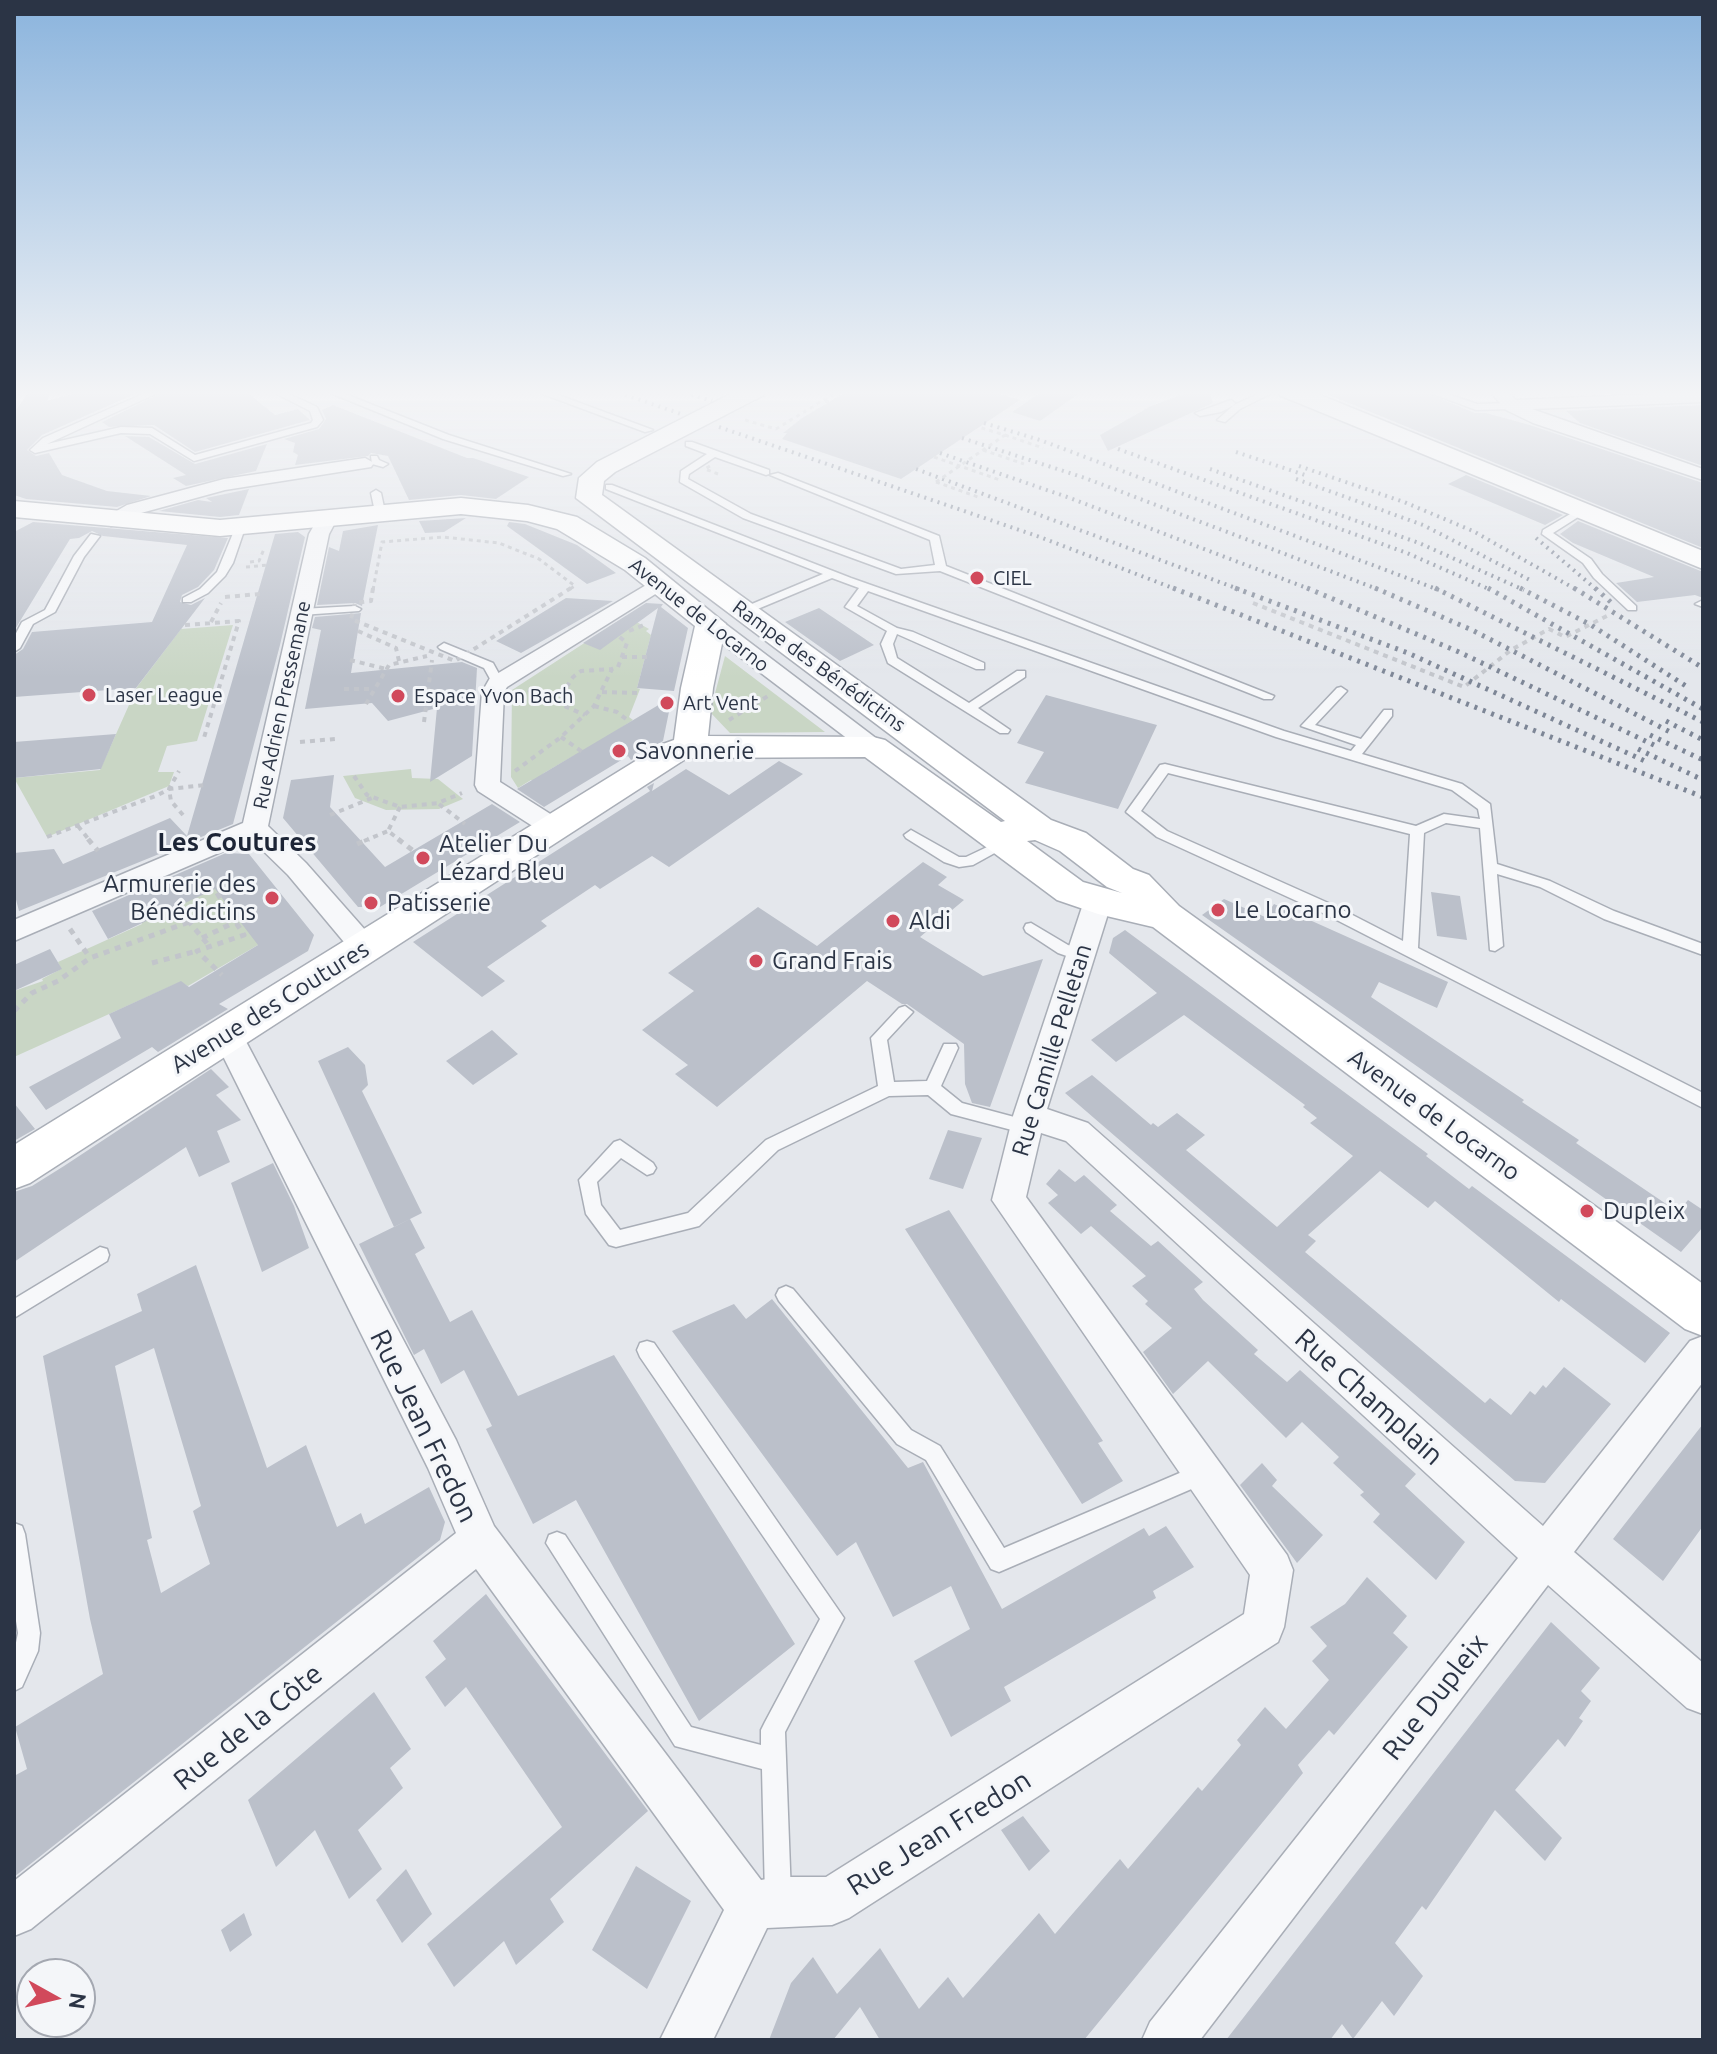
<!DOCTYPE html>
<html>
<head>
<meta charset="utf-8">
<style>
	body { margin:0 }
	#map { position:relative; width:1717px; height:2054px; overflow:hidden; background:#e4e7ec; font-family:Ubuntu,sans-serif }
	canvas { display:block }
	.frame { position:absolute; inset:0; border:16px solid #2b3445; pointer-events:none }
	.north { position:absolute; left:16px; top:1958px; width:80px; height:80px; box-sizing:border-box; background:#f4f6f9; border:2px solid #a4a8b1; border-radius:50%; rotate:98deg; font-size:22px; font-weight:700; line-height:32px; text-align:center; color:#2b3445 }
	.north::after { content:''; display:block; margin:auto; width:28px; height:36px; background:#d1495b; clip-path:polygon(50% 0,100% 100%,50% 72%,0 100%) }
</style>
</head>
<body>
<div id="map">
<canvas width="1717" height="2054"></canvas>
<div class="frame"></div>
<div class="north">N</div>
</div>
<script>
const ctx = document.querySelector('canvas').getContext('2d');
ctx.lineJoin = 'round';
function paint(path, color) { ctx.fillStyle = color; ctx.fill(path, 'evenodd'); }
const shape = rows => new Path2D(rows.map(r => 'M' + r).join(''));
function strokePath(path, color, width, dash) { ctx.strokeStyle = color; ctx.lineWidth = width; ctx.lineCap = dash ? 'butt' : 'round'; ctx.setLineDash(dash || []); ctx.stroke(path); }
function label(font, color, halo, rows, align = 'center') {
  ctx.font = font + ' Ubuntu,sans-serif'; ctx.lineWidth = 6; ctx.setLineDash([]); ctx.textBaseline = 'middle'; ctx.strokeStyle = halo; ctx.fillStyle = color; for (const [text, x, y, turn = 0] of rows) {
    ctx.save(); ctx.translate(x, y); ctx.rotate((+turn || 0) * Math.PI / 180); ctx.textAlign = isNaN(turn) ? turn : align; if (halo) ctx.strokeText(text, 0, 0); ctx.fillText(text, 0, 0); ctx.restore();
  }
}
const green = shape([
	[626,616,649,629,646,631,651,635,637,688,640,689,629,717,633,720,578,756,575,755,544,773,534,782,531,780,518,788,511,777,512,690],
	[233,625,197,741,167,746,158,772,174,772,169,786,47,837,14,778,100,770,137,687,181,629],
	[725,656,825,732,730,733,710,712],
	[411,769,412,778,438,779,463,799,439,809,386,810,355,798,343,776],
	[217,882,263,942,188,986,180,982,14,1057,14,991,43,981,42,979,61,969,58,962,142,924,141,921]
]);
const building = shape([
	[30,390,52,390,47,401,88,390,144,390,42,435,27,450,36,456,49,453,62,475,107,491,151,496,117,507,26,499,14,495,14,413],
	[167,390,244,390,275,415,298,409,310,420,195,452,154,425,109,427,102,422],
	[849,390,986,390,1020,400,901,479,782,439,787,433,783,433,802,418],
	[1044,390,1084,390,1040,421,1012,412],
	[1195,390,1208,390,1213,403,1108,451,1100,435,1151,406],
	[1317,390,1420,390,1475,413,1486,413,1530,425,1703,483,1703,548],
	[333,405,467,458,473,458,529,477,496,499,461,495,409,500,388,456,371,453,368,456,295,465,298,455,293,452,295,443,284,439,319,429,326,419,322,410],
	[1703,405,1703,466,1580,423,1566,411],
	[125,436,149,437,195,464,267,444,256,471,186,486,173,478,186,475],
	[1466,475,1563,515,1545,525,1448,484],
	[249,489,239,515,220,517,159,511,198,500,212,502,206,498],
	[466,518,444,532,425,533,419,521],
	[1578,521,1703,572,1703,598,1695,595,1637,602,1616,583,1654,577,1573,543,1560,534],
	[33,522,228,538,214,570,198,587,182,595,180,602,191,605,205,598,136,688,14,697,14,655,23,649,32,632,152,622,187,545,103,536,92,531,79,538,70,539,14,631,14,532],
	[509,522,525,524,577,545,616,573,587,584,507,526],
	[378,525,362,606,355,603,317,605,329,547,339,551,343,531],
	[298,532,305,537,280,645,233,824,19,911,14,892,14,853,54,849,63,864,170,818,187,836,275,534],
	[566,598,613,601,521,653,496,641],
	[646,603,663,604,661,607,688,628,674,691,637,688,658,608,600,650,583,643],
	[819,608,874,645,840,661,785,622],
	[361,613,351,673,462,662,477,668,472,756,430,782,437,708,388,721,372,703,305,709,321,630,312,628,315,617],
	[1046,695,1157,725,1118,809,1025,783,1044,752,1017,743],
	[672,697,663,741,631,760,628,756,544,807,517,789],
	[116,734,101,769,14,778,14,742],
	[779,761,803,774,669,867,652,856,600,889,595,885,541,921,547,926,487,967,505,981,482,997,413,942,650,791,647,787,654,783,652,791,686,769,729,795],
	[334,775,330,807,385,867,492,804,520,822,380,907,358,907,283,818,291,780],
	[226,853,249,854,314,935,308,951,219,1004,228,1009,158,1052,152,1047,46,1110,29,1087,121,1038,109,1014,181,981,189,987,258,945,215,889,108,939,92,911],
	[923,862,947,877,938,885,964,900,920,937,983,976,1043,959,990,1107,972,1103,965,1084,964,1044,907,1004,902,1004,867,981,717,1107,675,1074,688,1065,642,1030,694,991,668,973,758,907,817,946],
	[1431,892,1460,896,1467,940,1437,936],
	[1224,899,1265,917,1274,904,1448,982,1437,1008,1379,982,1371,997,1524,1100,1522,1102,1579,1140,1576,1143,1678,1212,1688,1200,1703,1210,1703,1227,1681,1252,1202,915],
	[1125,930,1428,1154,1426,1156,1469,1189,1472,1186,1670,1333,1645,1363,1561,1299,1559,1302,1435,1201,1428,1208,1380,1171,1308,1235,1316,1241,1305,1252,1485,1403,1490,1398,1511,1415,1530,1391,1535,1395,1543,1385,1546,1388,1564,1367,1611,1404,1545,1483,1515,1481,1065,1093,1092,1075,1151,1125,1153,1123,1158,1127,1177,1113,1205,1135,1186,1150,1277,1227,1353,1156,1310,1123,1317,1118,1303,1107,1305,1105,1184,1015,1116,1062,1091,1040,1157,993,1109,953,1113,938],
	[50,949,62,969,14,991,14,965],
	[492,1030,518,1054,473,1085,446,1061],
	[348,1047,365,1065,368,1085,362,1091,422,1213,394,1227,318,1061],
	[211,1069,229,1087,216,1095,241,1120,217,1131,230,1162,199,1177,186,1147,14,1262,14,1192,32,1186,64,1166],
	[14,1103,35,1129,14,1141],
	[948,1130,982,1138,963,1189,929,1179],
	[273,1163,294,1206,309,1248,262,1272,231,1183],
	[1059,1169,1075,1182,1084,1175,1117,1205,1110,1211,1151,1246,1158,1241,1203,1282,1194,1289,1203,1300,1258,1350,1254,1354,1287,1382,1300,1370,1416,1474,1405,1486,1465,1542,1436,1580,1373,1522,1380,1514,1360,1495,1364,1492,1333,1463,1339,1457,1302,1422,1286,1438,1208,1361,1173,1394,1143,1352,1172,1328,1145,1304,1148,1301,1132,1286,1146,1276,1091,1226,1081,1234,1048,1203,1058,1195,1046,1184],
	[949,1210,1103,1441,1098,1443,1123,1481,1082,1504,905,1229],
	[410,1219,425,1248,415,1254,450,1322,472,1310,518,1396,614,1355,795,1644,699,1721,576,1500,533,1524,486,1429,492,1426,464,1370,441,1384,424,1349,414,1355,359,1244],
	[196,1265,267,1468,306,1445,337,1527,361,1513,365,1524,429,1487,445,1522,440,1540,14,1877,14,1776,27,1769,15,1727,103,1674,90,1619,43,1356,142,1311,137,1294],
	[154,1348,201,1506,193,1511,210,1564,161,1593,147,1540,152,1538,115,1366],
	[772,1299,908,1468,923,1462,1002,1609,1144,1528,1149,1536,1166,1526,1194,1567,1153,1591,1156,1598,1004,1687,1011,1701,951,1737,914,1661,970,1629,951,1586,893,1617,856,1542,837,1556,672,1331,734,1304,746,1319],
	[1703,1424,1703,1526,1663,1581,1613,1539],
	[1262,1463,1277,1480,1272,1486,1323,1535,1297,1563,1240,1485],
	[1367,1577,1407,1616,1393,1633,1408,1647,1334,1735,1329,1730,1298,1765,1303,1773,1084,2040,880,2040,860,2007,833,2040,769,2040,791,1983,813,1957,837,1994,880,1948,919,2009,948,1977,963,1998,1039,1913,1055,1934,1120,1859,1128,1869,1198,1787,1202,1791,1241,1745,1237,1740,1265,1707,1286,1729,1329,1680,1312,1661,1327,1646,1310,1627,1345,1604],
	[486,1594,648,1811,550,1899,564,1922,516,1965,504,1941,454,1987,427,1944,562,1827,466,1687,445,1707,425,1677,446,1659,433,1641],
	[1551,1622,1600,1668,1581,1691,1591,1701,1579,1718,1583,1721,1565,1747,1558,1739,1515,1790,1562,1838,1545,1861,1495,1810,1426,1910,1422,1906,1395,1943,1423,1976,1394,2016,1382,2001,1353,2039,1342,2024,1330,2040,1226,2040],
	[374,1692,411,1749,390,1768,403,1788,358,1830,382,1869,349,1899,315,1830,276,1867,248,1800],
	[1023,1816,1050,1851,1029,1871,1001,1830],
	[636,1866,691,1901,647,1989,592,1950],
	[406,1869,432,1914,402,1943,376,1900],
	[244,1913,252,1935,230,1952,221,1930]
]);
const pathFar2 = shape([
	[825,401,836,404],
	[745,420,776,429,840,390],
	[1005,435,1043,448],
	[983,450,1024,464],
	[934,457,1000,480],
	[936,482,978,497],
	[250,562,259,561,264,549],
	[246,567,269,565],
	[373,590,382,542,443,537,499,543,539,559,575,586,568,590]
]);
const pathFar1 = shape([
	[373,588,371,601,355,603,351,619,455,661,571,588],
	[225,597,260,594],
	[1253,603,1464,687,1511,650,1549,629,1565,637,1611,614],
	[211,622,221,603],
	[185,625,239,621,203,741],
	[358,631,396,648,399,661],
	[629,631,644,625],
	[622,657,648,657],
	[350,660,386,669],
	[344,689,374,689],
	[528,690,585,715],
	[602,692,639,693],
	[366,704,389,665,427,656],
	[556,704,573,677,581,671,612,669],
	[594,706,617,712,630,722],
	[729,720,768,696],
	[424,722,432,660],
	[561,737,584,753],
	[300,742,335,739],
	[515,771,561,737,594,706,612,669,618,667,627,643,616,634],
	[354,776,367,795,400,807,438,803,462,793],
	[439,804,465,824],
	[400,807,388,831,401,841],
	[183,815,171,801,169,789,205,785],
	[330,815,372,798],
	[78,826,90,841],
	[47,837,158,795,169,789,179,771],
	[364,841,388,831]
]);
const path = shape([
	[88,839,98,851],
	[398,839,416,853],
	[357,844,369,839],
	[217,893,244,935,197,951,222,975],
	[180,911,210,947],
	[70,929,90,958],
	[202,938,235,922],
	[152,963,197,951],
	[14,1011,32,993,58,981,90,958,189,922]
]);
const lane = shape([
	[152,390,164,390,47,444,121,427,152,428,195,455,311,423,313,420,310,411,269,390,281,390,317,407,323,420,317,427,194,461,150,434,121,433,35,453,30,450,43,438,152,390],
	[323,390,335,390,449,435,571,474,563,476,443,439,323,390],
	[532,390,545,390,653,430,645,432,532,390],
	[1266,390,1278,390,1240,409,1225,422,1217,420,1234,405,1266,390],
	[1423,390,1436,390,1477,404,1512,403,1516,406,1512,409,1476,410,1423,390],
	[1231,400,1235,403,1234,405,1221,412,1200,416,1195,413,1231,400],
	[686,442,692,442,769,470,769,474,766,475,715,457,689,474,688,479,751,514,901,569,935,565,930,540,770,475,778,473,939,536,946,566,1274,696,1272,699,1264,699,940,571,896,574,743,518,680,482,681,471,707,454,686,446,686,442],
	[371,456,377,456,379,460,388,464,383,467,372,464,371,456],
	[606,485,612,485,851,578,1284,731,1351,751,1356,745,1301,726,1337,688,1341,687,1347,691,1315,725,1361,739,1384,710,1392,710,1392,716,1362,754,1462,784,1490,804,1497,864,1550,881,1614,911,1703,944,1703,955,1604,919,1540,887,1497,874,1503,946,1495,951,1490,950,1480,828,1446,823,1424,833,1418,948,1703,1093,1703,1108,1325,914,1157,837,1126,812,1160,765,1165,764,1416,826,1444,814,1480,819,1478,809,1452,790,1276,737,868,591,857,606,897,628,913,632,984,663,984,669,976,669,897,634,893,644,897,658,969,703,1017,671,1025,671,1025,677,978,708,1010,730,1008,733,1000,733,888,663,881,644,887,631,845,607,859,588,832,578,748,613,740,613,740,609,823,574,606,489,606,485],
	[1168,773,1410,834,1403,941,1335,906,1167,831,1141,811,1168,773],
	[376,490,381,493,385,512,380,515,375,512,371,493,376,490],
	[1577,510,1586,512,1553,533,1591,559,1602,574,1636,606,1636,610,1628,610,1594,578,1583,563,1542,534,1543,530,1577,510],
	[236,526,245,528,233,563,225,576,208,593,191,602,183,602,183,598,200,589,217,572,236,526],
	[91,534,100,536,84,557,55,612,33,624,20,648,14,652,14,637,22,622,45,610,74,556,91,534],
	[1701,601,1703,601,1703,607,1695,604,1701,601],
	[355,606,361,609,359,611,301,615,295,612,301,609,355,606],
	[444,643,493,663,504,683,498,687,494,686,484,668,440,649,438,647,444,643],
	[911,830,959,857,966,857,1004,839,1011,844,973,865,959,867,944,862,906,838,904,835,911,830],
	[1031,923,1068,945,1086,951,1089,955,1086,959,1081,961,1058,953,1026,932,1024,928,1026,924,1031,923],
	[905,1006,913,1012,887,1040,894,1082,927,1081,944,1044,956,1044,958,1048,941,1086,962,1103,1033,1122,1036,1127,1033,1132,1027,1134,951,1114,928,1095,889,1096,778,1150,699,1226,616,1247,609,1245,586,1214,579,1180,614,1142,620,1140,653,1163,656,1168,653,1173,647,1175,621,1158,597,1182,601,1205,620,1230,688,1213,766,1140,878,1086,871,1038,899,1008,905,1006],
	[100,1247,107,1249,109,1255,107,1261,14,1318,14,1299,100,1247],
	[786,1286,793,1289,911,1430,940,1446,1004,1548,1203,1463,1210,1467,1214,1474,1210,1481,999,1572,991,1569,926,1460,897,1444,779,1301,776,1295,779,1289,786,1286],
	[647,1341,654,1343,844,1618,785,1732,791,1896,787,1905,778,1909,769,1905,765,1896,762,1769,675,1746,546,1543,549,1535,557,1532,565,1535,691,1727,761,1745,761,1730,765,1722,820,1619,640,1357,637,1350,640,1343,647,1341],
	[14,1523,22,1526,25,1534,40,1633,38,1651,22,1687,14,1691,14,1652,18,1633,14,1609,14,1523]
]);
const street = shape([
	[1489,390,1506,390,1516,400,1703,392,1703,402,1532,409,1703,469,1703,480,1533,423,1506,410,1489,390],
	[365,458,374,463,371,467,225,490,141,513,111,526,101,520,127,505,224,479,365,458],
	[327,513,337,519,329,534,268,826,306,863,374,940,378,947,374,954,364,957,354,954,288,875,251,839,14,941,14,920,243,823,309,534,320,515,327,513],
	[658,578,668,584,665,588,507,687,504,692,500,782,563,822,567,828,563,834,554,836,545,834,478,791,475,785,482,692,490,678,658,578],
	[711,618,719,619,881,742,885,747,881,752,865,752,703,629,700,624,711,618],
	[1098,891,1108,894,1112,901,1047,1109,1088,1123,1543,1526,1690,1341,1703,1336,1703,1382,1574,1552,1703,1663,1703,1714,1687,1708,1548,1585,1200,2040,1142,2040,1150,2022,1518,1558,1066,1141,1041,1133,1026,1197,1287,1555,1293,1570,1284,1627,1278,1642,849,1918,832,1925,767,1928,713,2040,660,2040,724,1910,476,1569,31,1929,14,1936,14,1881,456,1533,428,1468,212,1034,216,1026,227,1022,238,1026,242,1034,456,1440,494,1526,761,1880,778,1877,826,1877,1244,1614,1250,1575,992,1200,1013,1116,1084,901,1088,894,1098,891]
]);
const secondary = shape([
	[738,390,767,390,764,395,615,472,604,481,602,495,1051,820,1086,833,1133,869,1149,875,1179,906,1703,1284,1703,1336,1685,1329,1153,927,1098,914,1057,900,865,757,687,758,30,1183,14,1189,14,1145,663,744,674,740,681,688,695,626,625,570,557,529,527,521,461,514,220,536,14,517,14,501,220,520,461,498,528,505,577,517,645,558,726,624,713,688,708,736,873,737,885,740,1001,822,1005,821,576,498,579,478,597,462,738,390],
	[1035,840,1060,851,1107,887,1122,893,1083,882,1027,841,1035,840],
	[1276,390,1308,390,1703,551,1703,569,1279,395,1276,390]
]);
const railFar1 = shape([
	[612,390,681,414],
	[678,390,712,401],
	[984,423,1040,440,1439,590],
	[719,427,1037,536,1178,590],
	[962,438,1085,478,1380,590],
	[1118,449,1407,553,1491,590],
	[1236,452,1308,476],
	[940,453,1070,498,1312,590],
	[1299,466,1404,502,1473,531,1577,590],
	[916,469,1241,590],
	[1210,469,1419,543,1524,590],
	[1296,479,1423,525,1530,580],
	[1536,538,1597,590]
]);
const rail = shape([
	[1173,588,1703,797],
	[1235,588,1408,653,1647,762],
	[1307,588,1459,652,1658,747],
	[1375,588,1472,630,1674,734],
	[1435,588,1703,722],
	[1488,588,1703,709],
	[1520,588,1591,625,1686,686],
	[1574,588,1703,668],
	[1595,588,1614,605],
	[1666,721,1703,740],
	[1650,735,1703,760],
	[1638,749,1703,780]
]);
const pathBridge = shape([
	[710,466,705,469,718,474],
	[936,482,1005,435,978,427]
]);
const markers = [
	[977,578,8,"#d1495b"],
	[89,695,8,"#d1495b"],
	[398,696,8,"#d1495b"],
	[667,703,8,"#d1495b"],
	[619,751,8,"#d1495b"],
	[423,858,8,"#d1495b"],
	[272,898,8,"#d1495b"],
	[371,903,8,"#d1495b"],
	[1218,910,8,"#d1495b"],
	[893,921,8,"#d1495b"],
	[756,961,8,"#d1495b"],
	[1587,1211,8,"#d1495b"]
];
const farPoinames = [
	["CIEL",993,578],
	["Laser League",105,695],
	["Espace Yvon Bach",414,696],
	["Art Vent",683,703]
];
const farStreetnames = [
	["Avenue de Locarno",699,615,38],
	["Rampe des Bénédictins",819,666,36],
	["Rue Adrien Pressemane",282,705,-78]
];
const poiNames = [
	["Savonnerie",635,751],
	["Atelier Du",439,844],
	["Lézard Bleu",439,872],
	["Armurerie des",256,884,"right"],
	["Bénédictins",256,912,"right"],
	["Patisserie",387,903],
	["Le Locarno",1234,910],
	["Aldi",909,921],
	["Grand Frais",772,961],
	["Dupleix",1603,1211]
];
const streetNames = [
	["Avenue des Coutures",270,1007,-32],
	["Rue Camille Pelletan",1052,1050,-73],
	["Avenue de Locarno",1434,1115,36]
];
const neighbourhoodNames = [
	["Les Coutures",237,842]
];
const nearStreetnames = [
	["Rue Champlain",1369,1397,42],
	["Rue Jean Fredon",424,1426,64],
	["Rue Dupleix",1435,1697,-52],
	["Rue de la Côte",248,1727,-39],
	["Rue Jean Fredon",939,1833,-32]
];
paint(green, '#c9d6c5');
paint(building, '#bbc0ca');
strokePath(lane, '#a9aeb7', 3);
strokePath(street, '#a9aeb7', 3);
strokePath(secondary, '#a9aeb7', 3);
strokePath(pathFar2, '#c2c5cb', 3, [4, 4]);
strokePath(pathFar1, '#c2c5cb', 4, [5, 5]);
strokePath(path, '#c2c5cb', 5, [6, 6]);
paint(lane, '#f7f8fa');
paint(street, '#f7f8fa');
paint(secondary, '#fff');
strokePath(railFar1, '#7d8696', 4, [2, 5]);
strokePath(rail, '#7d8696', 5, [3, 6]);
strokePath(pathBridge, '#c2c5cb', 3, [4, 4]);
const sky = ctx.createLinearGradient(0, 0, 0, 678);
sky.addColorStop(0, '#8bb4dd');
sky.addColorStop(0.58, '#f3f4f6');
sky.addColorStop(1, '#f3f4f600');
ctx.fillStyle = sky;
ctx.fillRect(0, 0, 1717, 678);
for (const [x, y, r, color] of markers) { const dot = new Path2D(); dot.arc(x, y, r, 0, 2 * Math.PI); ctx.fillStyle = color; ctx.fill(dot); strokePath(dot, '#f4f6f9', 3); }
label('20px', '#2b3445', '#f4f6f9', farPoinames, 'left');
label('20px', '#2b3445', '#f4f6f9', farStreetnames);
label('24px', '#2b3445', '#f4f6f9', poiNames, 'left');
label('24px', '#2b3445', '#f4f6f9', streetNames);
label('bold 26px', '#1d2536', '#f4f6f9', neighbourhoodNames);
label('28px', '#2b3445', '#f4f6f9', nearStreetnames);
</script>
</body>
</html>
